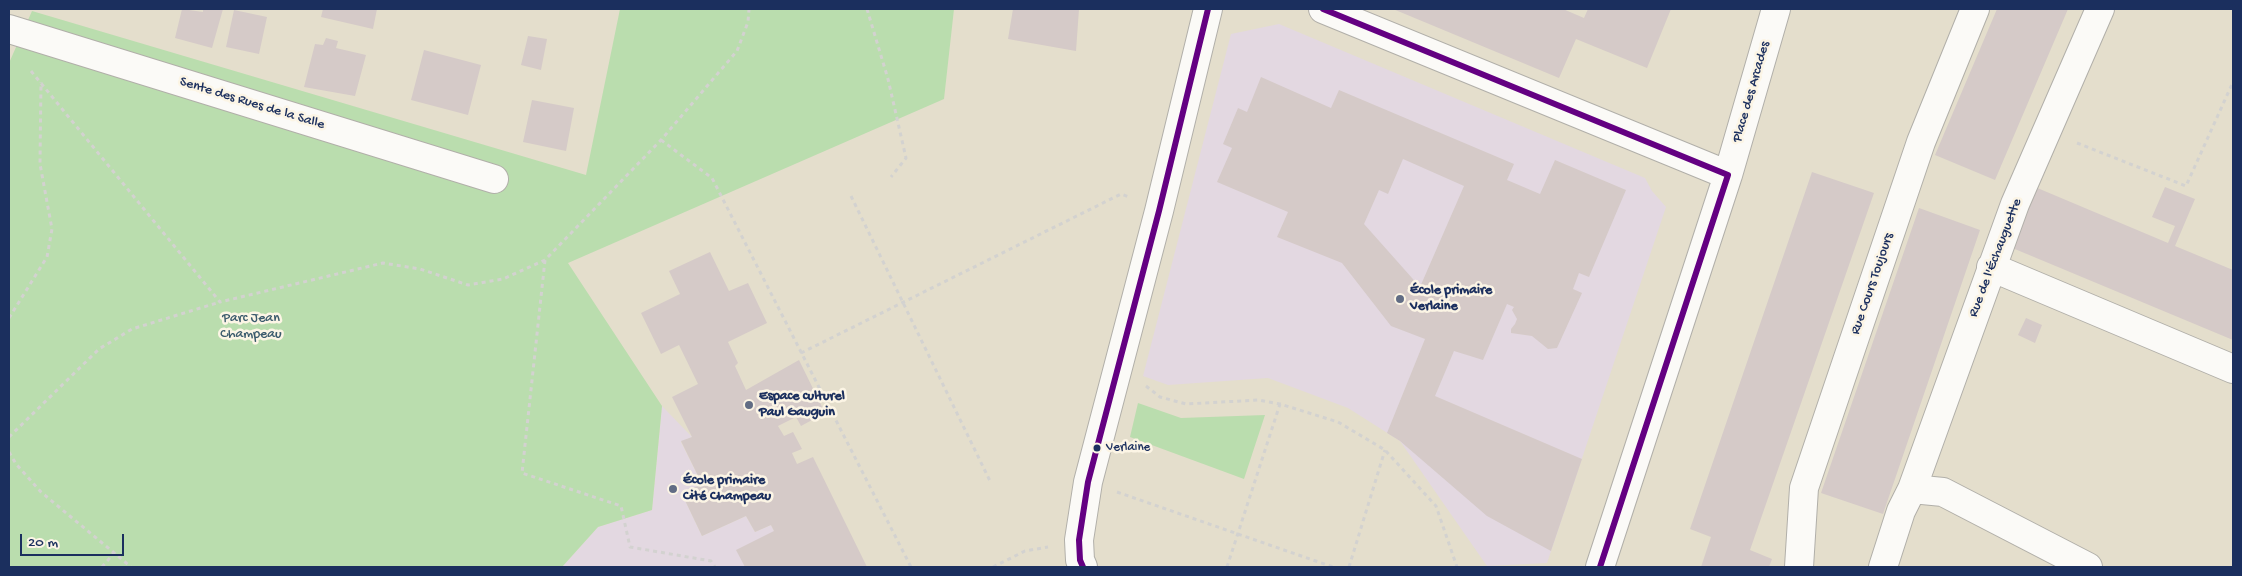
<!DOCTYPE html>
<html>
<head>
<meta charset="utf-8">
<style>
	body { margin:0 }
	#map { position:relative; width:2242px; height:576px; overflow:hidden; background:#e4decc; font-family:"Gochi Hand",sans-serif }
	canvas { display:block }
	.frame { position:absolute; inset:0; border:10px solid #1b2f5e; pointer-events:none }
	.scale { position:absolute; left:20px; top:534px; width:104px; height:22px; box-sizing:border-box; border:2px solid #1b2f5e; border-top:0; padding-left:6px; font-size:15px; line-height:18px; white-space:nowrap; color:#1b2f5e; -webkit-text-stroke:4px #fcf5e5; paint-order:stroke }
</style>
</head>
<body>
<div id="map">
<canvas width="2242" height="576"></canvas>
<div class="frame"></div>
<div class="scale">20 m</div>
</div>
<script>
const ctx = document.querySelector('canvas').getContext('2d');
ctx.lineJoin = 'round';
function paint(path, color) { ctx.fillStyle = color; ctx.fill(path, 'evenodd'); }
const shape = rows => new Path2D(rows.map(r => 'M' + r).join(''));
function strokePath(path, color, width, dash) { ctx.strokeStyle = color; ctx.lineWidth = width; ctx.lineCap = dash ? 'butt' : 'round'; ctx.setLineDash(dash || []); ctx.stroke(path); }
function label(font, color, halo, rows, align = 'center') {
  ctx.font = font + ' "Gochi Hand",sans-serif'; ctx.lineWidth = 5; ctx.setLineDash([]); ctx.textBaseline = 'middle'; ctx.strokeStyle = halo; ctx.fillStyle = color; for (const [text, x, y, turn = 0] of rows) {
    ctx.save(); ctx.translate(x, y); ctx.rotate((+turn || 0) * Math.PI / 180); ctx.textAlign = isNaN(turn) ? turn : align; if (halo) ctx.strokeText(text, 0, 0); ctx.fillText(text, 0, 0); ctx.restore();
  }
}
const built = shape([
	[1279,24,1645,178,1652,191,1666,207,1547,563,1487,566,1400,441,1348,408,1268,378,1168,385,1143,376,1231,34],
	[662,406,692,437,681,442,702,484,682,494,702,536,746,516,755,532,771,525,792,567,562,567,598,527,652,510]
]);
const green = shape([
	[620,9,954,9,944,99,568,263,662,406,652,510,598,527,562,567,9,567,9,63,32,11,586,175],
	[1138,403,1181,418,1265,415,1244,479,1130,437]
]);
const building = shape([
	[182,9,203,12,203,9,223,9,212,48,175,38],
	[323,9,377,9,373,29,321,17],
	[1013,9,1079,9,1076,51,1008,39],
	[1393,9,1563,9,1584,18,1588,9,1671,9,1647,68,1576,39,1559,78],
	[1997,9,2068,9,1995,180,1935,155],
	[234,10,267,17,259,54,226,47],
	[528,36,547,39,541,70,521,65],
	[326,38,338,41,336,48,366,55,355,96,304,87,315,44,323,45],
	[424,50,481,65,468,115,411,100],
	[1261,77,1331,108,1339,90,1514,164,1507,180,1540,194,1555,160,1626,190,1589,277,1579,273,1573,289,1582,293,1557,348,1548,349,1532,336,1511,333,1511,329,1515,324,1517,319,1512,310,1514,307,1507,304,1483,360,1454,351,1435,396,1582,459,1551,551,1487,516,1400,441,1387,433,1425,339,1391,326,1342,263,1277,237,1288,212,1217,182,1232,148,1223,144,1238,108,1247,112],
	[1403,159,1464,186,1420,287,1364,224,1379,190,1388,194],
	[532,100,574,108,566,151,523,142],
	[1812,172,1874,193,1750,550,1772,559,1769,567,1701,567,1711,537,1690,529],
	[2035,187,2168,243,2175,226,2152,217,2165,187,2195,199,2175,246,2233,270,2233,340,2010,247],
	[1919,208,1980,230,1883,514,1821,493],
	[710,252,729,291,748,283,767,323,728,342,738,363,735,366,746,390,799,360,825,413,801,426,796,417,778,426,784,436,793,432,802,449,792,453,797,464,813,457,867,567,745,567,736,550,774,531,771,525,755,532,746,516,702,536,682,494,702,484,681,441,692,437,672,397,698,384,679,345,661,354,641,313,680,294,669,271],
	[2026,318,2042,325,2035,343,2018,335]
]);
const path = shape([
	[867,9,888,79,906,158,891,177],
	[31,71,220,302,383,263,420,269,468,285,503,279,545,260,661,140,737,51,748,22,749,9],
	[661,140,712,178,911,567],
	[2077,143,2186,186,2233,82],
	[851,196,991,483],
	[545,260,522,473,621,506,630,547,711,561,715,567],
	[9,318,47,257,52,229,40,164,41,82],
	[801,353,1121,194,1129,197],
	[1146,386,1160,397,1186,404,1258,400,1280,404,1338,422,1385,450,1436,506,1457,567],
	[9,437,99,349,132,329,220,302],
	[9,452,16,464,41,492,131,567],
	[1117,492,1333,567],
	[102,567,114,553],
	[993,567,1025,551,1048,547],
	[1227,567,1280,404],
	[1349,567,1385,450]
]);
const minor = shape([
	[1323,9,1728,175],
	[9,29,494,179],
	[1991,267,2233,369],
	[1912,489,1943,492,2088,567],
	[1083,567,1080,560,1079,540,1088,482,1159,211,1208,9],
	[1600,567,1728,175,1776,9],
	[1799,567,1804,488,1921,142,1975,9],
	[1883,567,1901,511,1912,489,2015,204,2100,9]
]);
const bus1 = shape([
	[1323,9,1728,175],
	[1083,567,1080,560,1079,540,1088,482,1159,211,1208,9],
	[1600,567,1728,175]
]);
const markers = [
	[1400,299,5,"#616c84"],
	[749,405,5,"#616c84"],
	[1097,448,4.5,"#1b2f5e"],
	[673,489,5,"#616c84"]
];
const busNames = [
	["Verlaine",1106,448]
];
const streetNames = [
	["Place des Arcades",1752,92,-74],
	["Sente des Rues de la Salle",252,104,17],
	["Rue de l'Échauguette",1996,258,-69],
	["Rue Cours Toujours",1873,284,-71]
];
const poiNames = [
	["École primaire",1410,291],
	["Verlaine",1410,307],
	["Espace culturel",759,397],
	["Paul Gauguin",759,413],
	["École primaire",683,481],
	["Cité Champeau",683,497]
];
const parkNames = [
	["Parc Jean",251,319],
	["Champeau",251,335]
];
paint(built, '#e3d8e1');
paint(green, '#baddae');
paint(building, '#d5cac8');
strokePath(minor, '#b1afa9', 30);
strokePath(path, '#d3d2d0', 3, [4, 4]);
strokePath(minor, '#fbfaf7', 28);
strokePath(bus1, '#640082', 6);
for (const [x, y, r, color] of markers) { const dot = new Path2D(); dot.arc(x, y, r, 0, 2 * Math.PI); ctx.fillStyle = color; ctx.fill(dot); strokePath(dot, '#fcf5e5', 2); }
label('13px', '#1b2f5e', '#fcf5e5', busNames, 'left');
label('14px', '#1b2f5e', '#fcf5e5', streetNames);
label('bold 14px', '#1b2f5e', '#fcf5e5', poiNames, 'left');
label('14px', '#3a5a6c', '#fcf5e5', parkNames);
</script>
</body>
</html>
